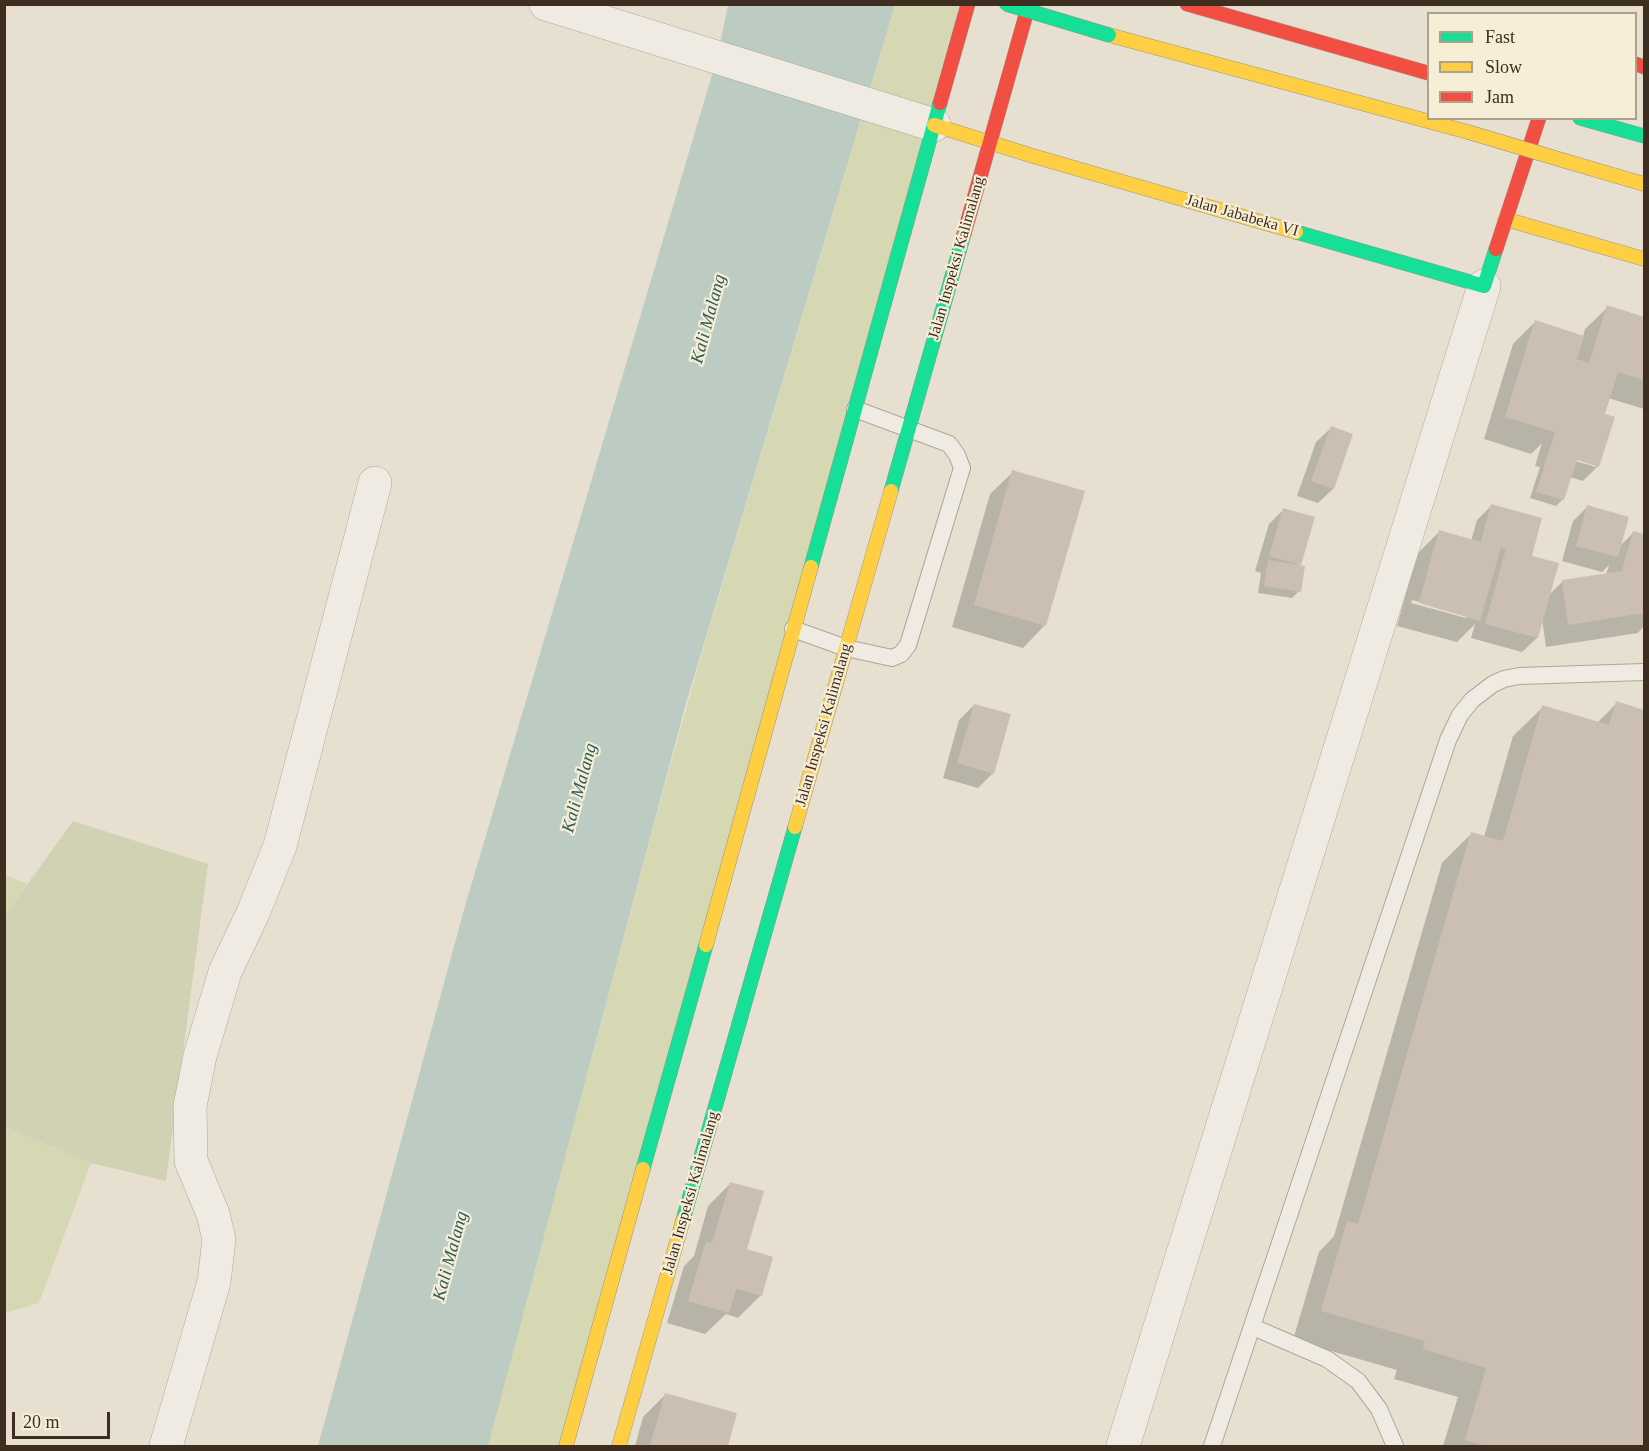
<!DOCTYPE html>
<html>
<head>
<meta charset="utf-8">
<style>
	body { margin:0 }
	#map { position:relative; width:1649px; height:1451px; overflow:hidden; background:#e7e0d1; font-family:Georgia,serif }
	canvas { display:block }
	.frame { position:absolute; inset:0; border:6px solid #3d2e20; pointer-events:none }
	.legend { position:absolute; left:1427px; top:12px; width:210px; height:108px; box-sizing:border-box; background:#f7eed8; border:2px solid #ada18e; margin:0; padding:8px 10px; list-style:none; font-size:18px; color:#3d2e20 }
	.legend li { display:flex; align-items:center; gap:12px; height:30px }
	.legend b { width:30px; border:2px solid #ada18e }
	.scale { position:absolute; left:12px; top:1412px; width:98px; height:27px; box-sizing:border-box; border:3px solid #3d2e20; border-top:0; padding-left:8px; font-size:18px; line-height:21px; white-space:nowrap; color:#3d2e20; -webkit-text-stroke:4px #f7eed8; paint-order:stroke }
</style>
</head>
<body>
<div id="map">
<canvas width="1649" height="1451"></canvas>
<div class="frame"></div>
<ul class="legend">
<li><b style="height:8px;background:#16e098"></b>Fast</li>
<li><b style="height:8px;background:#ffcf43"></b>Slow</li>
<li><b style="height:8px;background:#f24e42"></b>Jam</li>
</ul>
<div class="scale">20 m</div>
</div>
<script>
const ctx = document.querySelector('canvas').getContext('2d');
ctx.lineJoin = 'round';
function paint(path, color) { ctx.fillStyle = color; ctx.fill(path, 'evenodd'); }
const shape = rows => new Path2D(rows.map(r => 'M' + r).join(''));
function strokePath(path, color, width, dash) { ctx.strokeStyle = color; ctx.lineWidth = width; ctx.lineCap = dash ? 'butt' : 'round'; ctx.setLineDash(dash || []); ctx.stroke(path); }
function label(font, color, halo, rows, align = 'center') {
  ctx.font = font + ' Georgia,serif'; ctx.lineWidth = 4.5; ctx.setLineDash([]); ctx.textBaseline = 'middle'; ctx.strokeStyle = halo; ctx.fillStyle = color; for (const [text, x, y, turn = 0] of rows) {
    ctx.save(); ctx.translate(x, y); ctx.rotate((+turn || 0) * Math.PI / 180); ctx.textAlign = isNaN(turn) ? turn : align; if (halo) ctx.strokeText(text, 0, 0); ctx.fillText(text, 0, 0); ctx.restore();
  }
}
const green = shape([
	[895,5,968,5,566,1446,487,1446,666,781,706,639],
	[5,875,27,884,5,915,4,875],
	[5,1127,91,1163,39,1303,5,1313]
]);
const cemetery = shape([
	[73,821,208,864,166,1181,91,1163,5,1127,5,915]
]);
const water = shape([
	[728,5,895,5,685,707,488,1446,318,1446,465,906,717,58]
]);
const shadow = shape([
	[1608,307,1644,319,1644,409,1608,398,1603,415,1598,466,1583,481,1570,477,1563,499,1556,506,1530,498,1540,467,1535,466,1542,443,1531,454,1484,439,1513,344,1535,322,1583,337,1585,329],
	[1575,458,1597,464,1596,467,1575,461],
	[1331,428,1351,435,1333,489,1318,503,1297,496,1316,442],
	[1013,472,1045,625,1023,648,952,627,990,494],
	[1492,505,1530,557,1549,595,1562,582,1606,575,1609,565,1602,572,1562,561,1573,521,1588,506,1619,547,1634,532,1644,535,1644,626,1638,633,1546,647,1542,619,1537,638,1522,652,1471,638,1475,624,1457,642,1397,626,1417,554,1439,532,1471,541,1477,520],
	[1412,600,1466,615,1466,618,1411,603],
	[1284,509,1299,564,1297,567,1299,591,1292,598,1258,593,1261,573,1255,571,1269,524],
	[1617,703,1644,711,1644,1446,1443,1446,1458,1397,1394,1379,1397,1370,1293,1340,1319,1252,1334,1236,1442,863,1472,833,1484,837,1513,736,1543,707,1597,723],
	[974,705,993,773,978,788,943,778,959,720],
	[731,1183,745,1250,761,1295,738,1318,726,1314,705,1334,667,1323,684,1266,694,1256,708,1206],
	[666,1394,736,1414,726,1446,635,1446,643,1417]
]);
const river = shape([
	[443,1285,676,439]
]);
const building = shape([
	[1607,305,1644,317,1644,380,1618,372,1605,414,1615,417,1599,467,1577,460,1564,500,1536,492,1555,432,1505,417,1535,320,1584,336,1577,359,1589,363],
	[1331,426,1353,434,1334,489,1311,481],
	[1012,470,1085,491,1046,626,974,605],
	[1491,504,1542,518,1532,556,1559,563,1538,638,1485,624,1506,549,1501,547,1480,621,1419,603,1439,530,1481,542],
	[1587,505,1629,517,1618,557,1576,546],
	[1283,508,1315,517,1301,565,1269,556],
	[1633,531,1644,534,1644,613,1568,625,1562,580,1622,571],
	[1268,560,1305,566,1301,592,1264,586],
	[1616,701,1644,710,1644,1446,1487,1446,1465,1440,1486,1368,1423,1349,1425,1341,1321,1311,1347,1221,1358,1224,1471,832,1503,841,1542,705,1609,725],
	[974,704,1011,714,994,774,957,763],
	[730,1182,764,1191,747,1249,773,1257,762,1296,736,1289,729,1313,688,1301,706,1242,712,1243],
	[665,1393,737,1413,728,1446,650,1446]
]);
const lane = shape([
	[793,629,846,648,892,658,901,654,908,645,962,468,957,455,949,444,855,409],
	[1253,1327,1327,1359,1358,1381,1379,1409,1395,1446],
	[1212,1446,1448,740,1460,715,1472,700,1493,684,1504,679,1519,676,1644,672]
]);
const street = shape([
	[546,4,934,125],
	[166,1446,214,1282,219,1239,213,1214,191,1161,190,1106,200,1056,225,972,253,913,280,846,375,483],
	[1123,1446,1484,286]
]);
const fast = shape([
	[1580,118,1644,136],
	[1296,232,1484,286,1496,249],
	[891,491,964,234],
	[811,567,940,103],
	[643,1169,706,945],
	[683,1220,795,827]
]);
const slow = shape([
	[1109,35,1468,132],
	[934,125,1033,156,1296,232],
	[1572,163,1644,184],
	[1505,219,1644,259],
	[795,827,891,491],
	[706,945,811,567],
	[566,1446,643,1169],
	[619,1446,683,1220]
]);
const jam = shape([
	[1187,4,1428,73],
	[1636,64,1644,67],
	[940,103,968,4],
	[964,234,1029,4],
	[1496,249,1539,118]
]);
const fastBridge = shape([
	[1006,4,1109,35]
]);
const slowBridge = shape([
	[1468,132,1572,163]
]);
const streetNames = [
	["Jalan Jababeka VI",1242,216,16],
	["Jalan Inspeksi Kalimalang",957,258,-74],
	["Jalan Inspeksi Kalimalang",824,725,-74],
	["Jalan Inspeksi Kalimalang",691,1193,-74]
];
const waterNames = [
	["Kali Malang",709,319,-75],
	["Kali Malang",580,788,-75],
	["Kali Malang",451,1256,-75]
];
paint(green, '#d6d7b3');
paint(cemetery, '#d1d1b3');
paint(water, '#bcccc2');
paint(shadow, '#0003');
strokePath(river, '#bcccc2', 58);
paint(building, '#cbbfb2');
strokePath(lane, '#ada599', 18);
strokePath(street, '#ada599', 34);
strokePath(fast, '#9c958a', 15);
strokePath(slow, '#9c958a', 15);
strokePath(jam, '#9c958a', 15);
strokePath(lane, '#efebe3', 16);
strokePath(street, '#efebe3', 33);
strokePath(fast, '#16e098', 14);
strokePath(slow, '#ffcf43', 14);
strokePath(jam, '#f24e42', 14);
strokePath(fastBridge, '#928b80', 15, []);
strokePath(slowBridge, '#928b80', 15, []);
strokePath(fastBridge, '#16e098', 14);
strokePath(slowBridge, '#ffcf43', 14);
label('16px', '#3d2e20', '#f7eed8', streetNames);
label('italic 18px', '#2f5d5a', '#f7eed8', waterNames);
</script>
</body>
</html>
